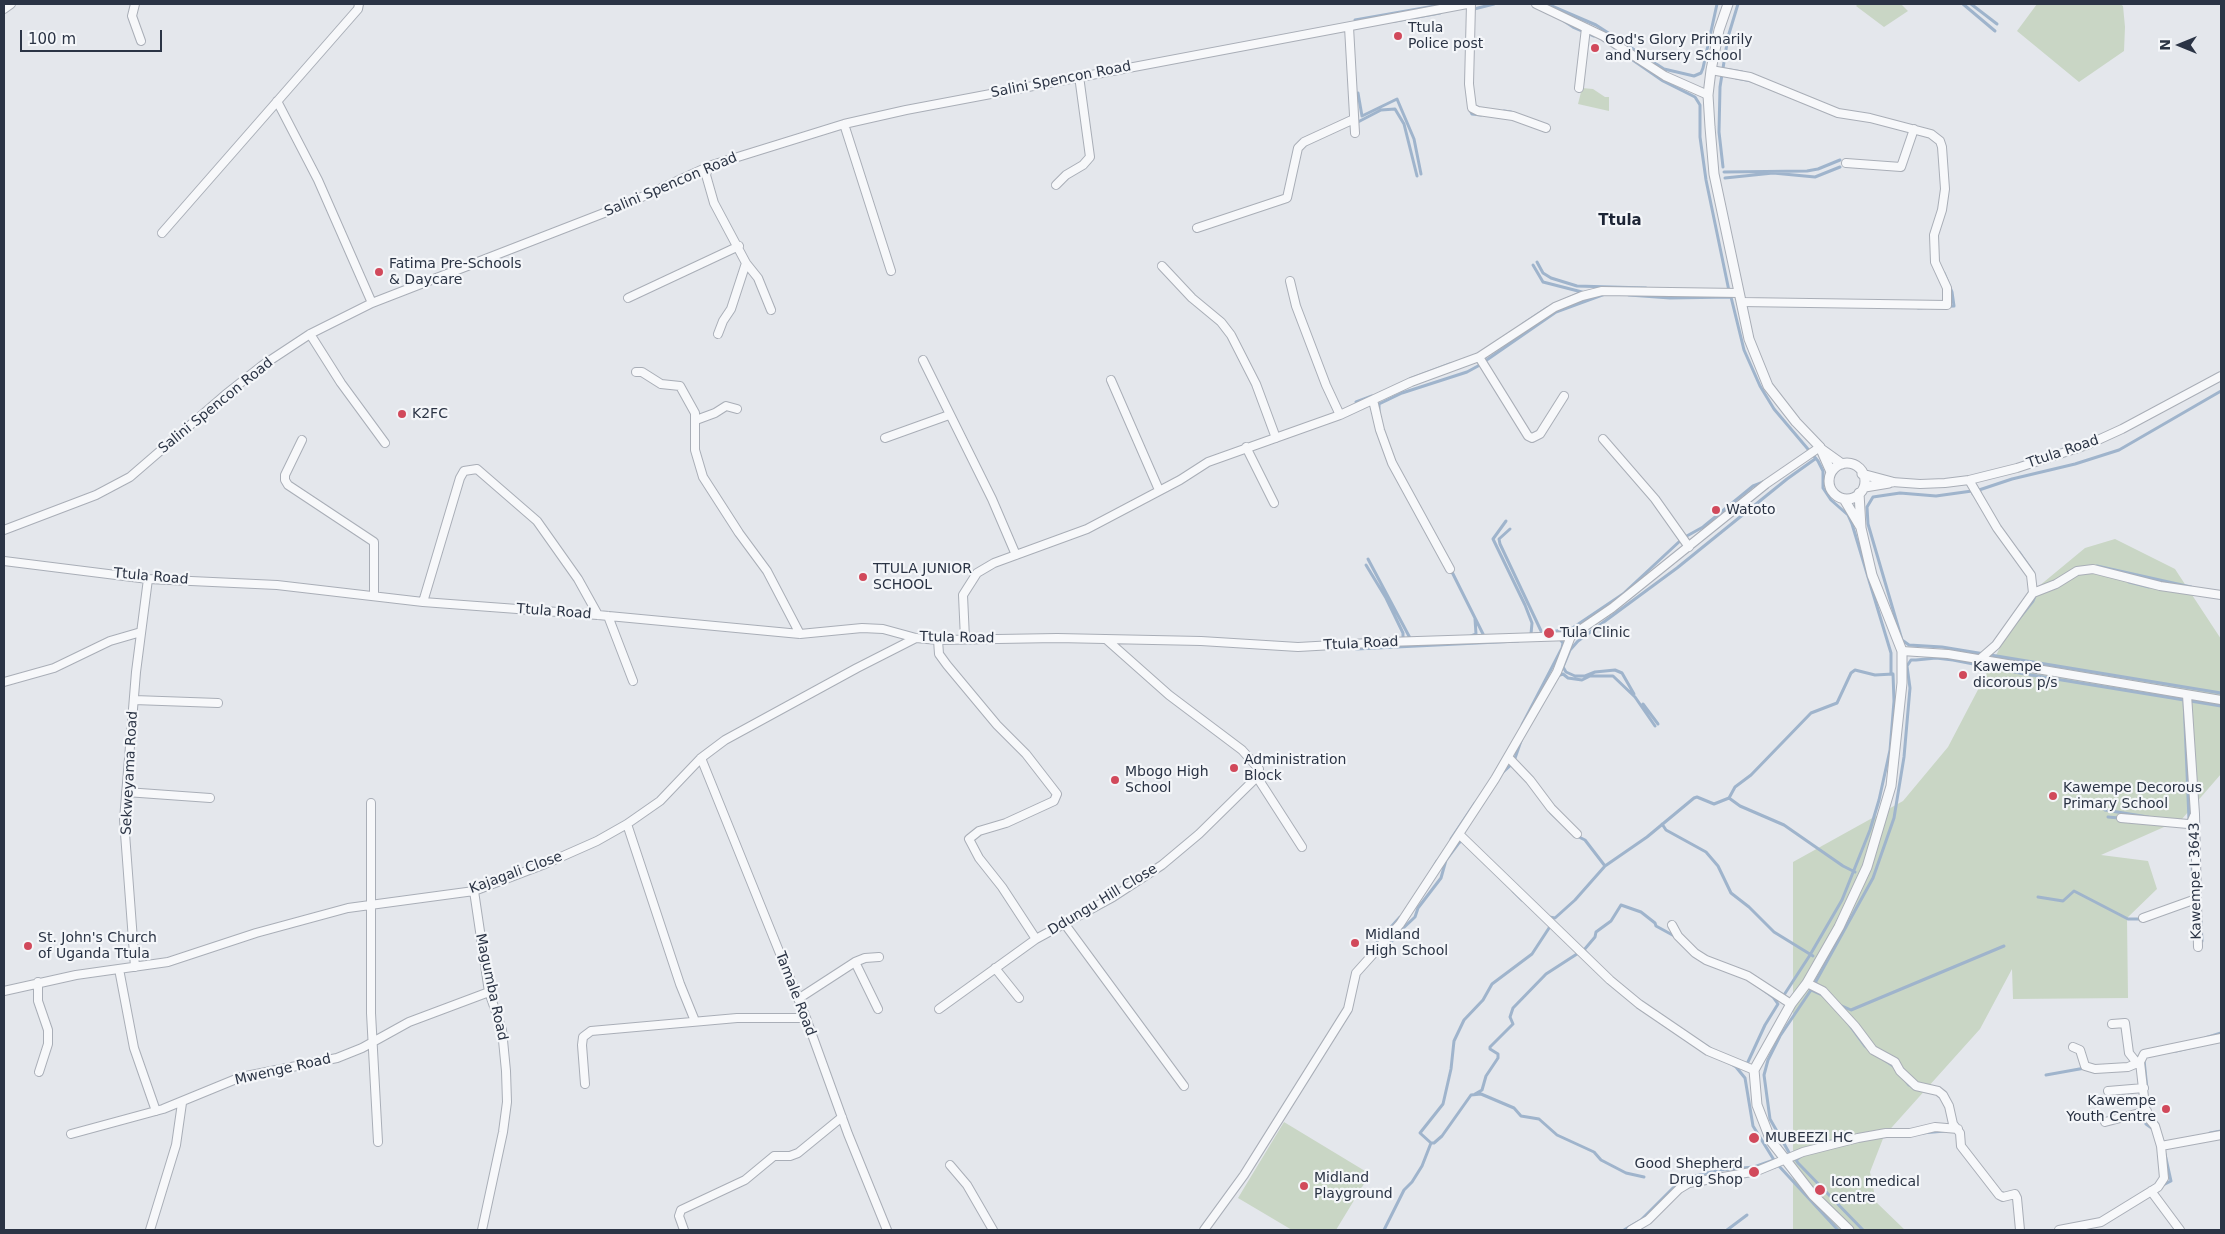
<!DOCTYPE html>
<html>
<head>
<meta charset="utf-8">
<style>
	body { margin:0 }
	#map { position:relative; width:2225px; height:1234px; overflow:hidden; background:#e4e7ec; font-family:"DejaVu Sans",sans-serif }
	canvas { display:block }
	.frame { position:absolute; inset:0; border:5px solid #2b3445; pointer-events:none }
	.north { position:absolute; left:2155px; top:20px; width:50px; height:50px; -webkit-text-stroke:4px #f4f6f9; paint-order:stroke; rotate:270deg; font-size:14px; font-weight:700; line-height:20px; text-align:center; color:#2b3445 }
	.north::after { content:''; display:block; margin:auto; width:18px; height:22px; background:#2b3445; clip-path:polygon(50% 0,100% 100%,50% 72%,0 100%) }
	.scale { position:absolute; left:20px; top:30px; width:142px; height:22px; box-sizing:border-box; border:2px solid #2b3445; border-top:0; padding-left:6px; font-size:15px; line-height:18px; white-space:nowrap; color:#2b3445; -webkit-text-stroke:4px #f4f6f9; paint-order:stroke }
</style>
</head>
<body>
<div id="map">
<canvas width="2225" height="1234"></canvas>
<div class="frame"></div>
<div class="north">N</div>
<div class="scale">100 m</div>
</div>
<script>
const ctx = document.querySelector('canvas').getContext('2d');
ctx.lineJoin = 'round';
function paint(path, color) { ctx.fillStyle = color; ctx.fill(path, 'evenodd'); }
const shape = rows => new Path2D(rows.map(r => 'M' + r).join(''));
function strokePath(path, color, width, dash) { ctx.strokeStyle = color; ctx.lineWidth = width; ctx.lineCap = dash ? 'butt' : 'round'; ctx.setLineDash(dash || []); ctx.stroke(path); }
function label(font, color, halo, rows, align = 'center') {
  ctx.font = font + ' "DejaVu Sans",sans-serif'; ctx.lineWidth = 4.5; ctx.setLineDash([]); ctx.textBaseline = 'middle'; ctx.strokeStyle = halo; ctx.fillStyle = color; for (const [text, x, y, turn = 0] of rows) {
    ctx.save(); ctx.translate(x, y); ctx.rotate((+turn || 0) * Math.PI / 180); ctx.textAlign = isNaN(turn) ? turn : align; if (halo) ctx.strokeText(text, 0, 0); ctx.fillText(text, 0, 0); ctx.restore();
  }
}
const green = shape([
	[1858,4,1901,4,1908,11,1884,27,1856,6],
	[2037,4,2120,4,2123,6,2125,27,2124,51,2079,82,2017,31],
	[1582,88,1593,89,1605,97,1609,97,1609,111,1578,104],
	[2115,539,2175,569,2221,639,2221,774,2182,819,2101,855,2148,861,2157,889,2127,918,2128,998,2013,999,2012,969,1980,1029,1884,1136,1870,1172,1876,1202,1905,1230,1793,1230,1793,862,1903,801,1948,747,2027,596,2085,548],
	[1284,1122,1370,1174,1336,1230,1292,1230,1238,1198]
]);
const stream = shape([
	[1547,4,1596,25,1664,69,1694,76,1701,73,1703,68,1717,4],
	[1963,4,1995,31],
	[1971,4,1997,24],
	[1473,12,1474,9,1494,4],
	[1355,20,1446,4],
	[1395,21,1440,13],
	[1564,21,1573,27,1594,36],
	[1614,47,1663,81,1695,97,1700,105,1700,137,1706,180,1729,291],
	[1724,69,1742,72],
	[1736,78,1752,81],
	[1358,93,1362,116,1397,99,1414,139,1421,174],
	[1469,108,1472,114,1481,115],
	[1504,111,1511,112],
	[1356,123,1381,110,1395,109,1404,124,1417,176],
	[1723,167,1719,132,1720,87,1728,37,1738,4],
	[1724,172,1807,171,1818,169,1840,160],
	[1725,178,1773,173,1815,177,1840,167],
	[1537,262,1543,273,1551,278,1577,286,1646,288],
	[1533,265,1543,282,1582,292],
	[1629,295,1670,298,1731,297],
	[1731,297,1744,350,1760,386,1774,409,1818,461,1823,471,1823,488,1831,500,1848,515,1852,524,1891,653,1891,673],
	[1557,303,1582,292],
	[1918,308,1954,306,1952,292,1944,273],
	[1523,324,1547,308],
	[1410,379,1450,364],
	[1356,402,1372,396],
	[1379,411,1379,404,1402,393,1467,372,1478,366,1556,312,1605,294],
	[1980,492,1979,490,2012,479,2075,464,2119,450,2221,391],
	[1973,494,1972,491,1936,496,1900,493,1873,497,1867,507,1868,524,1902,640,1909,645,1942,647,2221,693],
	[1506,521,1493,539,1525,605,1532,623,1531,634],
	[1510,529,1499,539,1500,544,1542,633],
	[1684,536,1685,537,1703,527,1753,486,1766,481],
	[2019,552,2031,569],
	[1368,559,1410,638],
	[1366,565,1386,598,1403,633,1403,638],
	[2097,566,2191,587],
	[1451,570,1484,636,1487,636],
	[2129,582,2149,587],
	[2017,621,2033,601,2036,594],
	[1535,634,1571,629,1623,594,1681,540,1680,538],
	[1471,636,1476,634,1475,619],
	[1356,649,1518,641],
	[1907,666,1911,660,1916,660,1936,658,1953,660,2025,674,2221,706],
	[1563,667,1570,650,1578,641,1677,568,1787,479,1815,459],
	[1563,667,1566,672,1575,676,1585,676,1595,672,1615,670,1622,673,1634,694],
	[1557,676,1563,674,1568,678,1582,680,1590,676,1613,676,1635,697,1655,726],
	[2184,700,2189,820,2192,844],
	[1643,704,1658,724],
	[1522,725,1562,648,1563,643,1559,638],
	[1514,761,1522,738],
	[1502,773,1512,764],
	[1729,798,1740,806,1784,825,1843,866,1855,872],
	[2105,810,2148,817],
	[1551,813,1568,829],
	[2108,817,2119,818],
	[1662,824,1666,830,1706,852,1718,866,1731,893,1749,907,1774,932,1813,956],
	[1577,836,1585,840,1605,866],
	[1451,839,1475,803],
	[2192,863,2194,914],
	[1430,873,1437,861],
	[1513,891,1522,900],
	[2038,897,2063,901,2074,891,2128,919,2143,919],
	[1621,905,1641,912,1655,923,1656,926,1678,938,1693,955,1750,980,1773,997,1778,1004,1765,1025,1747,1064,1722,1056,1641,1004,1600,968,1584,950,1595,937,1596,932,1611,921,1621,905],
	[1549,917,1555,918,1575,900,1605,866,1647,837,1694,798,1697,797,1714,804,1729,798,1735,787,1751,775,1811,713,1837,703,1851,673,1855,670,1875,675,1893,674,1894,701,1890,750,1879,800,1870,830,1842,900,1810,955,1784,995,1781,994],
	[2201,922,2202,941],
	[1372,948,1400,917],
	[1385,950,1397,934,1415,917,1418,908,1441,878,1446,860,1458,844,1462,840,1464,842],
	[1817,984,1815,983,1873,878,1894,818,1904,757,1910,688,1907,666],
	[1811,990,1822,995,1835,1005,1865,1046,1896,1068,1909,1085,1938,1091,1949,1107,1951,1125,1905,1131,1892,1130,1836,1143,1830,1141,1791,1156,1770,1119,1764,1075,1768,1060,1780,1036,1811,990],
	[1842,1006,1851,1010,2004,946],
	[2205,1038,2221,1033],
	[2176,1051,2197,1046],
	[2144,1060,2147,1089],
	[2046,1075,2085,1068],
	[1475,1094,1482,1090,1486,1076,1498,1058,1498,1054,1490,1049,1490,1047,1513,1024,1510,1017,1513,1008,1546,974,1580,952],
	[2144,1117,2146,1124,2153,1129],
	[1922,1133,1945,1131],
	[2210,1133,2221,1131],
	[1431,1143,1420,1133,1443,1104,1451,1069,1454,1041,1464,1020,1483,1000,1492,984,1532,954,1551,925],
	[1801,1156,1796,1160,1798,1163,1863,1230],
	[1775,1167,1778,1165,1838,1230],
	[2161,1186,2171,1181,2165,1154],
	[1384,1230,1404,1190,1412,1182,1422,1166,1431,1143,1434,1143,1442,1136,1471,1095,1481,1094,1514,1108,1521,1116,1539,1119,1557,1135,1594,1152,1601,1160,1626,1173,1644,1177],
	[1624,1230,1641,1220,1675,1186,1687,1178,1720,1170,1754,1167,1774,1160,1753,1126,1745,1078,1736,1067,1728,1062],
	[1727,1230,1747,1215]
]);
const minor = shape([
	[135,4,132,16,141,41],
	[1471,4,1469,84,1472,108,1478,111,1513,116,1546,128],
	[1536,4,1603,36,1665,76,1708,95],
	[4,9,11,4],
	[1349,27,1355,133],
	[1711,70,1750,77,1838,113,1870,118,1931,134,1940,141,1942,147,1945,189,1942,210,1934,235,1935,262,1947,288,1947,305,1741,302],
	[1579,88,1586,28],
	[277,101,318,180,372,303],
	[844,124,891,271],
	[1846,163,1901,167,1914,129],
	[708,167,706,175,714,203,746,263,758,278,771,310],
	[1056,185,1066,175,1083,165,1090,157,1079,76],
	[1197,228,1287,198,1298,148,1304,142,1354,119],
	[162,233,358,9,359,4],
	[1162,266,1192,298,1221,322,1231,335,1256,384,1276,438],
	[1290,281,1296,306,1326,385,1340,415],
	[628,298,739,246],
	[310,334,341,383,385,443],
	[718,334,723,321,731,309,746,263],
	[1479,357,1528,436,1532,438,1540,434,1564,396],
	[923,360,992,499,1016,555],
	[636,372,642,372,661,384,680,386,695,413,695,450,703,477,739,533,767,571,800,634],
	[1111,380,1159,490],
	[1373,400,1380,430,1392,463,1450,569],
	[696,420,715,413,726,406,737,409],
	[885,438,949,415],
	[1603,439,1655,499,1689,547],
	[302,440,285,475,285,480,288,485,374,542,374,596],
	[1246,447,1274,503],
	[1969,480,1997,528,2031,575,2033,593,1996,645,1980,659],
	[1892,482,1920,484,1945,483,1969,480,2017,468,2087,445,2122,429,2221,376],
	[4,530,96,495,130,477,225,395,263,365,310,334,372,303,622,206,712,165,844,124,906,110,1467,4],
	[4,561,148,579,277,585,423,602,598,615,800,634,862,628,883,629,916,638,938,640,1057,638,1201,641,1298,647,1387,642,1571,636,1612,608,1766,484,1820,447],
	[2033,593,2056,584,2077,571,2093,569,2160,586,2221,595],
	[423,602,460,478,464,471,477,469,537,521,578,579,598,615],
	[608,616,633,681],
	[965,639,963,595,977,573,994,563,1087,529,1180,480,1208,462,1340,415,1411,382,1479,357,1555,307,1582,296,1602,291,1739,293],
	[938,640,939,654,947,665,997,725,1026,754,1057,794,1054,801,1006,823,979,831,969,839,979,858,1002,887,1036,939],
	[1902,651,1948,654,2221,700],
	[4,682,54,668,110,641,141,632],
	[2187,695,2195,814,2198,947],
	[134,700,218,703],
	[1508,757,1530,780,1551,808,1577,834],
	[701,758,806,1018,848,1134,887,1230],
	[1257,777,1302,847],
	[126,792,210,798],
	[371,803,371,1013,378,1142],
	[2121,818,2188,824,2191,823,2194,816],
	[627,824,680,984,695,1021],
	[1460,835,1610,980,1639,1004,1708,1051,1754,1070],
	[474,891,489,992,502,1030,506,1071,507,1102,503,1132,482,1230],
	[2143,918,2196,899],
	[1064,923,1184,1086],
	[1672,925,1678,936,1695,953,1706,960,1748,976,1791,1004],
	[855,962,878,1009],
	[135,967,124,820,136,672,148,579],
	[995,968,1019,998],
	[119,969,134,1048,156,1111],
	[38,982,38,1001,48,1030,48,1044,39,1072],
	[1807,983,1823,991,1855,1026,1873,1050,1895,1062,1900,1071,1916,1086,1938,1091,1943,1095,1949,1106,1953,1124,1960,1133,1961,1146,1999,1195,2003,1197,2015,1194,2017,1198,2020,1230],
	[4,991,76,975,168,962,256,933,348,908,474,891,545,864,597,841,627,824,660,801,701,758,725,740,857,668,916,638],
	[798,999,855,962,865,958,879,957],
	[939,1009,1036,939,1113,897,1162,865,1199,834,1257,777,1259,769,1242,750,1169,695,1107,640],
	[2112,1024,2125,1023,2129,1053,2137,1063],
	[2073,1047,2080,1050,2085,1066,2095,1069,2128,1067,2140,1062],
	[585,1084,582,1045,583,1037,591,1031,737,1018,806,1018],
	[2108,1091,2144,1088],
	[2105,1122,2147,1111],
	[71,1134,163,1109,241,1077,337,1058,362,1048,409,1022,489,992],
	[2161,1146,2221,1135],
	[950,1165,967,1185,993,1230],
	[2151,1191,2180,1230],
	[150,1230,176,1145,182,1103],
	[684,1230,679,1216,681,1210,745,1180,774,1156,790,1156,798,1153,842,1117],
	[1204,1230,1244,1175,1348,1009,1356,973,1400,924,1495,779,1557,672,1571,636],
	[1631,1230,1648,1220,1679,1189,1689,1183,1757,1171,1803,1152,1858,1138,1886,1133,1910,1133,1935,1127,1958,1129],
	[2059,1230,2101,1222,2158,1187,2164,1178,2161,1146,2155,1126,2146,1115,2140,1062,2144,1054,2221,1038]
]);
const tertiary = shape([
	[1728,4,1719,30,1711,70,1708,95,1710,127,1714,174,1749,339,1768,386,1796,422,1820,447,1831,472],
	[1821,449,1842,464],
	'1829 481a18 18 0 1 1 36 0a18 18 0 1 1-36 0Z',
	[1862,474,1892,482],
	[1865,487,1889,483],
	[1844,499,1860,526],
	[1849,1230,1813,1195,1771,1141,1757,1105,1754,1070,1791,1004,1807,983,1839,927,1867,867,1891,786,1902,683,1902,651,1872,575,1861,528,1859,493]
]);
const markers = [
	[1398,36,5,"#d1495b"],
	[1595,48,5,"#d1495b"],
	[379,272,5,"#d1495b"],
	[402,414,5,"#d1495b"],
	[1716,510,5,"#d1495b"],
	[863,577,5,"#d1495b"],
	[1549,633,6,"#d1495b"],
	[1963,675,5,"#d1495b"],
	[1234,768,5,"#d1495b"],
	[1115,780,5,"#d1495b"],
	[2053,796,5,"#d1495b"],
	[1355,943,5,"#d1495b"],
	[28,946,5,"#d1495b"],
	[2166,1109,5,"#d1495b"],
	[1754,1138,6,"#d1495b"],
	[1754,1172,6,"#d1495b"],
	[1304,1186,5,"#d1495b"],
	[1820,1190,6,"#d1495b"]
];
const poiNames = [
	["Ttula",1408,28],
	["Police post",1408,44],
	["God's Glory Primarily",1605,40],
	["and Nursery School",1605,56],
	["Fatima Pre-Schools",389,264],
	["& Daycare",389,280],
	["K2FC",412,414],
	["Watoto",1726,510],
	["TTULA JUNIOR",873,569],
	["SCHOOL",873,585],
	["Tula Clinic",1560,633],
	["Kawempe",1973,667],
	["dicorous p/s",1973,683],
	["Administration",1244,760],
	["Block",1244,776],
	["Mbogo High",1125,772],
	["School",1125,788],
	["Kawempe Decorous",2063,788],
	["Primary School",2063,804],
	["Midland",1365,935],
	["High School",1365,951],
	["St. John's Church",38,938],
	["of Uganda Ttula",38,954],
	["Kawempe",2156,1101,"right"],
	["Youth Centre",2156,1117,"right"],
	["MUBEEZI HC",1765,1138],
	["Good Shepherd",1743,1164,"right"],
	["Drug Shop",1743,1180,"right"],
	["Midland",1314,1178],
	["Playground",1314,1194],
	["Icon medical",1831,1182],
	["centre",1831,1198]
];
const streetNames = [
	["Salini Spencon Road",1061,80,-11],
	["Salini Spencon Road",671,185,-23],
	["Salini Spencon Road",216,406,-39],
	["Ttula Road",2063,452,-19],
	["Ttula Road",151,577,5],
	["Ttula Road",554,612,4],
	["Ttula Road",957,638,1],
	["Ttula Road",1361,644,-3],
	["Sekweyama Road",130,773,-87],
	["Kajagali Close",516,873,-20],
	["Kawempe I 3643",2196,881,-91],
	["Ddungu Hill Close",1103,900,-31],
	["Magumba Road",491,987,78],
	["Tamale Road",795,994,69],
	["Mwenge Road",283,1070,-13]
];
const neighbourhoodNames = [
	["Ttula",1620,221]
];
paint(green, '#c9d6c5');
strokePath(stream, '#9fb4cc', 3);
strokePath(minor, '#a9aeb7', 10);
strokePath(tertiary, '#a9aeb7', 11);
strokePath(minor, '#f7f8fa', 8);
strokePath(tertiary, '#f7f8fa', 9);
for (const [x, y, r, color] of markers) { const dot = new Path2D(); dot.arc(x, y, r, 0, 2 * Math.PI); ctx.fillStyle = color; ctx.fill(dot); strokePath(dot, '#f4f6f9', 2); }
label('14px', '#2b3445', '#f4f6f9', poiNames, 'left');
label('14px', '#2b3445', '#f4f6f9', streetNames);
label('bold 15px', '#1d2536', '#f4f6f9', neighbourhoodNames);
</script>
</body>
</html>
